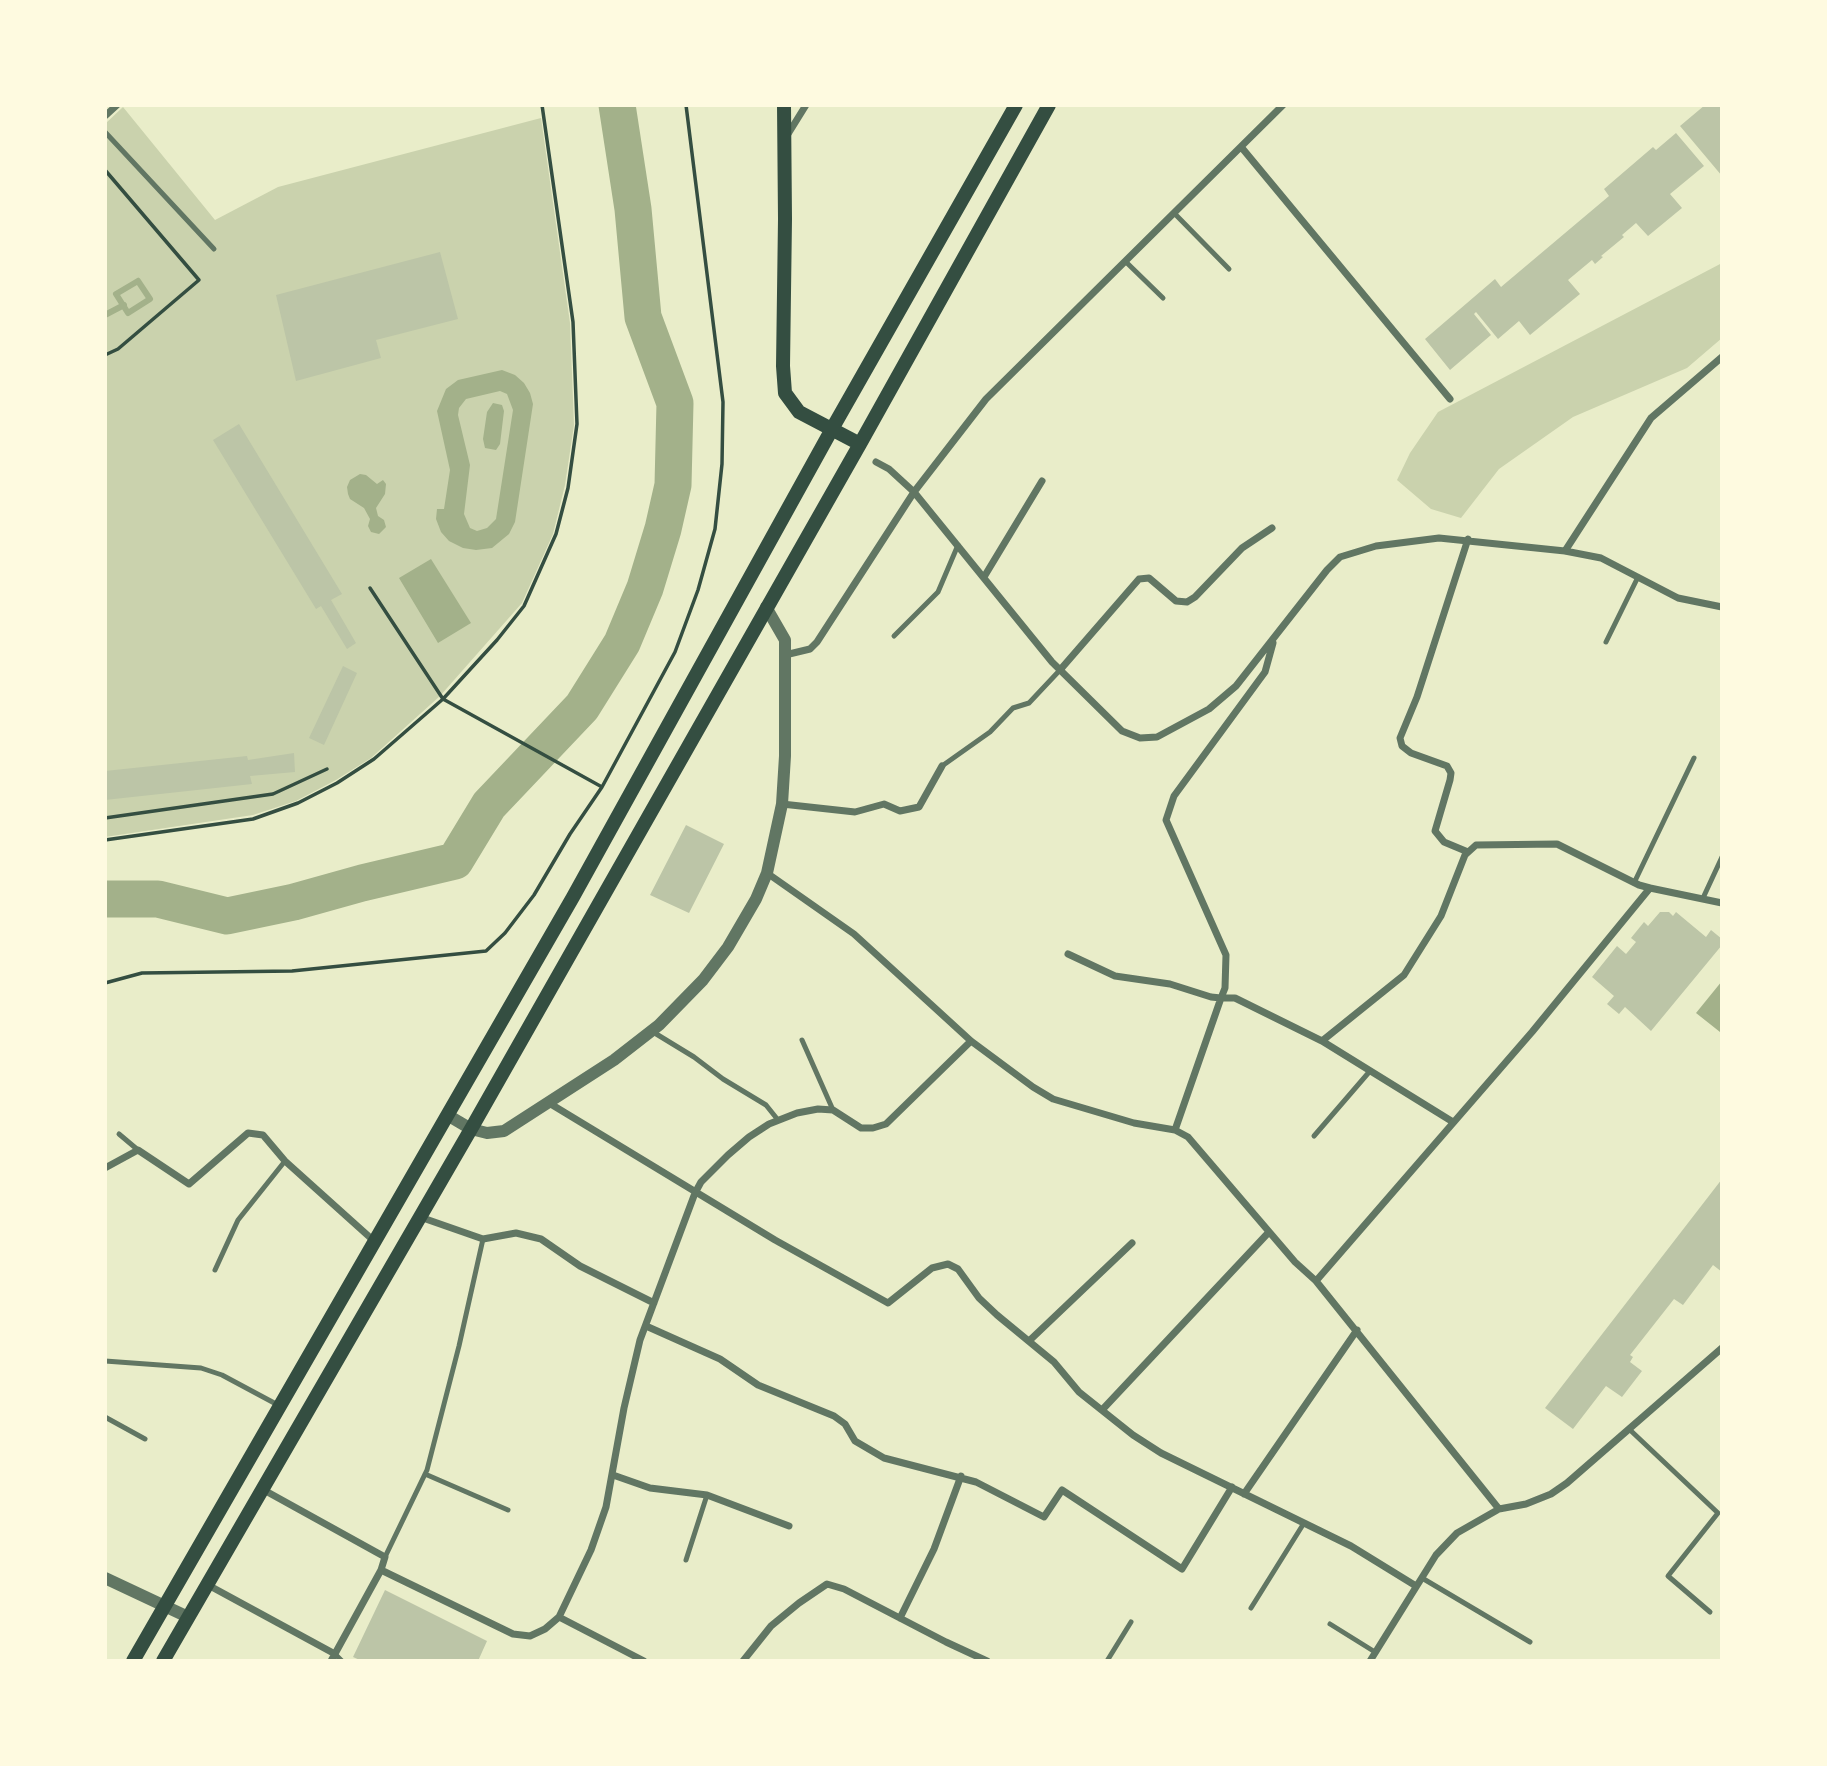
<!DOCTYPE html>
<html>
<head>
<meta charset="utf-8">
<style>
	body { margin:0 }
	#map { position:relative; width:1827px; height:1766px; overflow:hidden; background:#e9edc9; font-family:"Nunito Sans",sans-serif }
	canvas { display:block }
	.frame { position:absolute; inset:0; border:107px solid #fefae0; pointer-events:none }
</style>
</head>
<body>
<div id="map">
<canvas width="1827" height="1766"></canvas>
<div class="frame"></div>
</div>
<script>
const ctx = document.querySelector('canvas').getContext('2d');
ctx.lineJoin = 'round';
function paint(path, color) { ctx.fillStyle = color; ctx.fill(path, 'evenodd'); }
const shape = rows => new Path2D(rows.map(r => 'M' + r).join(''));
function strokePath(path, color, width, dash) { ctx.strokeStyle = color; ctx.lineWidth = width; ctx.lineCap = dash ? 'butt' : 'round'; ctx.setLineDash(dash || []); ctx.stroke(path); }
const green = shape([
	[123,107,215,220,278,187,541,118,570,323,574,425,565,485,553,534,522,603,440,696,371,758,336,780,296,801,253,815,105,837,105,124],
	[1722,263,1722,338,1687,368,1573,417,1499,469,1461,518,1431,509,1397,480,1410,453,1438,412]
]);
const water = shape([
	[502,370,515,375,524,383,530,393,533,404,515,522,509,534,492,548,476,550,463,548,449,541,441,532,436,519,437,509,444,509,450,470,437,411,446,389,458,380],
	[500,391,507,394,513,410,496,519,487,528,477,531,470,528,464,514,470,465,458,415,459,408,466,399],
	[493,403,502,405,504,411,500,444,496,450,485,448,483,439,487,412],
	[360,474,366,475,377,484,383,480,386,484,385,494,376,508,378,516,384,520,386,527,379,534,371,532,368,526,370,519,364,508,350,499,348,494,347,487,350,480],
	[431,559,471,623,438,643,399,578],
	[1722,981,1722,1029,1720,1032,1696,1013]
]);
const stream = shape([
	[138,281,150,299,128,313,116,294,138,281],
	[105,315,124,305]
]);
const river = shape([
	[105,899,158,899,227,916,294,902,362,883,455,861,489,805,582,707,622,643,645,588,663,529,673,485,675,403,643,317,633,209,617,105]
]);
const building = shape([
	[1705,105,1722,105,1722,176,1680,126],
	[1676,133,1704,166,1670,194,1682,208,1648,236,1636,223,1622,235,1624,237,1601,256,1603,257,1595,264,1592,260,1568,280,1580,294,1530,335,1519,321,1498,339,1476,312,1474,314,1491,335,1450,370,1425,339,1495,279,1501,287,1609,196,1604,189,1653,147,1656,150],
	[440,252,458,319,376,340,381,358,296,381,276,295],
	[239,424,342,594,331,600,356,643,347,649,321,606,316,609,213,440],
	[343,666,357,673,324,745,309,738],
	[294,753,295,772,250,776,252,784,105,800,105,771,247,756,248,760],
	[686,825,724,844,689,913,650,895],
	[1660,912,1669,912,1673,916,1676,912,1706,937,1711,930,1722,939,1722,945,1651,1031,1625,1007,1619,1014,1607,1004,1614,996,1592,977,1617,946,1626,954,1636,942,1631,938,1644,922,1648,926],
	[1722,1179,1722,1272,1713,1265,1683,1305,1674,1299,1630,1355,1633,1357,1630,1362,1642,1371,1622,1397,1606,1386,1573,1429,1545,1408],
	[385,1590,487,1641,478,1661,362,1661,353,1657]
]);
const path = shape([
	[105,170,199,280,118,349,105,355],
	[370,588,443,699,602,787],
	[105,818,273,794,327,769],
	[105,840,253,819,298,803,337,783,374,759,443,699,497,640,524,606,556,534,568,488,577,424,573,322,542,105],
	[105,983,142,973,292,971,486,951,505,933,534,895,570,834,602,787,675,652,698,590,715,529,722,464,723,402,686,105]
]);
const service = shape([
	[105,132,214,249],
	[1175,214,1229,269],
	[1126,262,1163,298],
	[894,636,938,592,958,545],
	[1606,642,1638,577],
	[942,766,990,732,1013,708,1029,703,1060,670],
	[1634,883,1694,758],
	[1703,898,1722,857],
	[653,1032,694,1057,723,1079,766,1105,778,1120],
	[802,1040,833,1110],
	[119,1134,138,1150],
	[1314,1136,1370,1071],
	[215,1270,238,1220,285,1161],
	[105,1361,201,1368,222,1375,278,1405],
	[105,1417,145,1439],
	[1629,1429,1718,1513,1668,1576,1710,1612],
	[425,1474,508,1510],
	[385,1557,427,1470,459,1346,483,1239],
	[686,1560,707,1495],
	[1422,1578,1530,1642],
	[1251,1608,1304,1523],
	[1330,1624,1375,1652],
	[335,1654,342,1661],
	[1107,1661,1131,1622]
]);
const minor = shape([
	[105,116,117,105],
	[788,134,806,105],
	[1242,148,1450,399],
	[876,462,889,469,914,492,1052,662,1122,731,1140,738,1157,737,1209,709,1236,686,1327,570,1340,557,1376,546,1439,538,1565,551,1601,558,1678,598,1722,607],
	[1565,551,1651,418,1722,357],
	[984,577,1042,481],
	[785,655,810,649,817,642,914,492,986,399,1283,105],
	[1060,670,1139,579,1149,578,1176,601,1187,602,1195,597,1242,548,1272,528],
	[782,804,855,812,884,804,900,811,919,807,942,766],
	[1468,852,1444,842,1435,831,1450,780,1451,773,1447,766,1411,753,1402,746,1400,738,1417,697,1468,539],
	[767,873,854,934,971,1041,1033,1087,1053,1099,1134,1123,1175,1130,1188,1137,1295,1262,1316,1281,1499,1509],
	[1068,954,1115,976,1170,984,1211,997,1221,998,1225,988,1226,955,1166,820,1174,796,1265,672,1273,643],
	[1322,1041,1453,1122],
	[549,1103,775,1240,888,1303,932,1268,948,1264,958,1269,979,1298,997,1315,1054,1362,1079,1392,1133,1435,1161,1453,1351,1546,1416,1586],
	[1175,1130,1221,998,1235,998,1322,1041,1404,975,1441,916,1465,855,1476,845,1557,844,1639,885,1650,888],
	[105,1168,138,1150,189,1184,248,1133,263,1135,285,1161,374,1241],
	[420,1217,483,1239,516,1233,541,1239,580,1266,654,1303],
	[1316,1281,1532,1032,1650,888,1722,903],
	[646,1326,720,1359,758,1385,834,1416,845,1424,855,1441,884,1458,976,1482,1044,1517,1062,1490,1182,1569,1232,1487],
	[1029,1341,1132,1243],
	[1102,1410,1269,1232],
	[613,1475,650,1488,707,1495,789,1526],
	[262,1489,385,1557,381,1570,331,1661],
	[1244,1494,1357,1330],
	[381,1570,513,1634,530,1636,545,1629,559,1617],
	[208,1585,335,1654],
	[900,1618,934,1549,961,1476],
	[644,1661,559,1617,591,1550,606,1507,624,1408,640,1340,695,1193,701,1182,728,1155,749,1137,769,1124,797,1113,818,1109,833,1110,861,1128,873,1128,886,1124,971,1041],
	[743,1661,771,1626,799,1603,827,1584,844,1589,946,1642,987,1661],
	[1370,1661,1436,1555,1457,1533,1499,1509,1526,1504,1551,1494,1567,1483,1722,1348]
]);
const tertiary = shape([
	[449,1116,471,1129,487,1133,504,1131,614,1060,659,1025,703,980,728,947,756,899,767,873,782,804,785,756,785,640,766,607],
	[105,1578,188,1617]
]);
const secondary = shape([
	[784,105,785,219,783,366,785,393,799,412,860,444],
	[133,1661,573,897,832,429,1016,105],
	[163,1661,471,1129,860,444,1049,105]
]);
paint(green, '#cad2ad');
paint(water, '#a3b18a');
strokePath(stream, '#a3b18a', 6);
strokePath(river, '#a3b18a', 37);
paint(building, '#bcc5a7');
strokePath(path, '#344e41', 3.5);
strokePath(service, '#617663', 5);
strokePath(minor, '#617663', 7);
strokePath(tertiary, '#617663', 12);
strokePath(secondary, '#344e41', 14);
</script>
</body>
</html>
